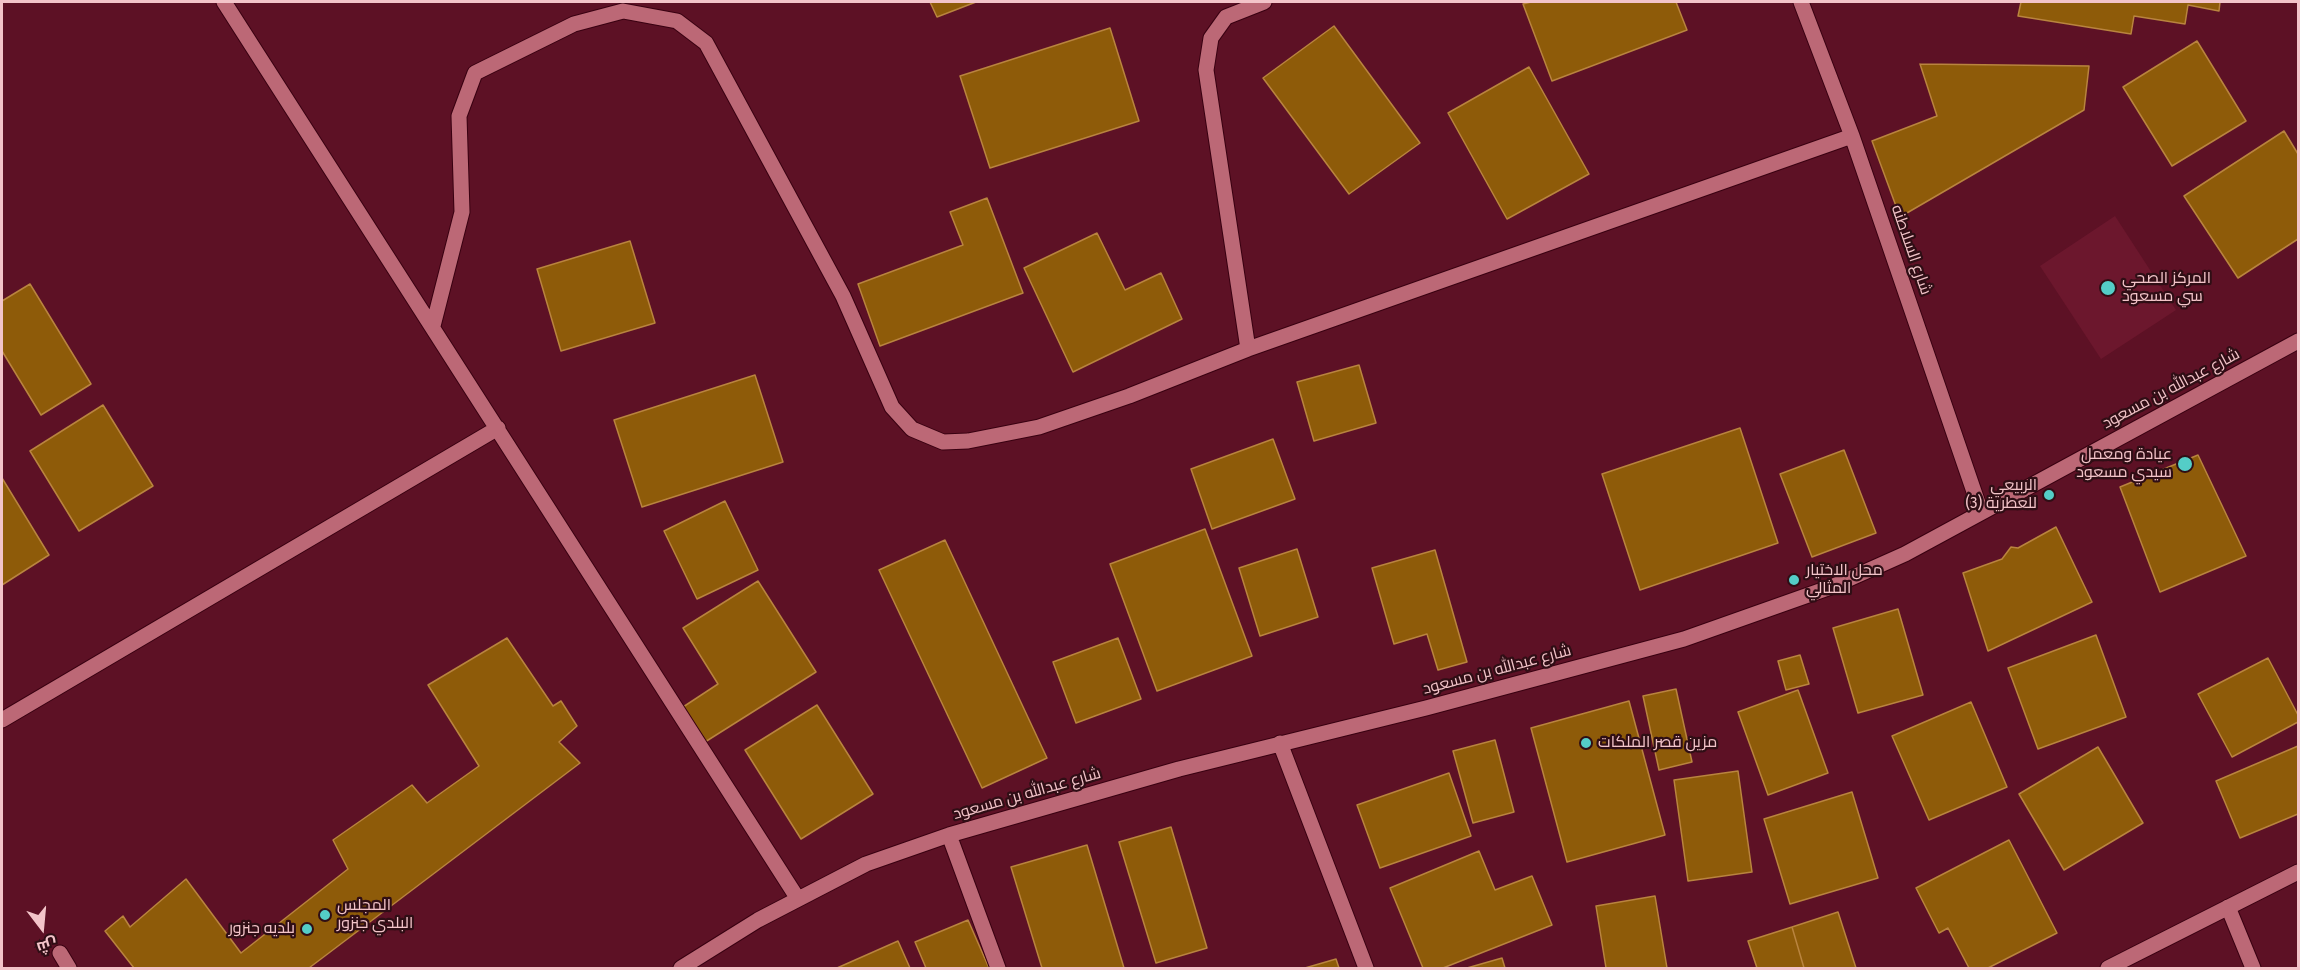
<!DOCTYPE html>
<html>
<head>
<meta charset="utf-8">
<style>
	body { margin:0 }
	#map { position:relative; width:2300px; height:970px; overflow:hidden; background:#5d1125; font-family:"Fira Sans Condensed",Cairo,sans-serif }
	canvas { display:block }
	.frame { position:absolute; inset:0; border:3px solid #f3c4c9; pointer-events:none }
	.north { position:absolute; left:12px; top:898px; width:60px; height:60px; -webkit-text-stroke:4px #2f0e15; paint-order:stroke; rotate:164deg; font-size:16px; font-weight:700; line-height:24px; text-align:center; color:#f3c4c9 }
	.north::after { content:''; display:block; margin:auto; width:21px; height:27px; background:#f3c4c9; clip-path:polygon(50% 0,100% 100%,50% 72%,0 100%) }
</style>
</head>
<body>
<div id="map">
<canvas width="2300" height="970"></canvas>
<div class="frame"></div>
<div class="north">ش</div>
</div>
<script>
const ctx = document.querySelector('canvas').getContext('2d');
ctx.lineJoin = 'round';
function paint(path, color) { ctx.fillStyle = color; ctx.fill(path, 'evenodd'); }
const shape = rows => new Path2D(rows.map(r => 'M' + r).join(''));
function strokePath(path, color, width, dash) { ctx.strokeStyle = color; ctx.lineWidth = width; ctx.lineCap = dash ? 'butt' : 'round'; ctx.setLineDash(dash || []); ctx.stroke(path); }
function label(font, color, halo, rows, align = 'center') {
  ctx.font = font + ' "Fira Sans Condensed",Cairo,sans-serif'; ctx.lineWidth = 4.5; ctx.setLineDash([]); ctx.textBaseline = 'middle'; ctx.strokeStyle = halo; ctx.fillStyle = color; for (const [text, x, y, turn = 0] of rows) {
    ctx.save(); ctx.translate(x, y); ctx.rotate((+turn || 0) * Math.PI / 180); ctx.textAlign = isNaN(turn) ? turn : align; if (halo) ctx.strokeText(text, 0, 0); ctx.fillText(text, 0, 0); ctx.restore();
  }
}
const built = shape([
	[2115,216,2176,310,2101,359,2040,266]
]);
const building = shape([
	[930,2,976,2,937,17,930,2],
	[1531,2,1676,2,1687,30,1552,81,1523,4,1531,2],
	[2021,2,2220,2,2219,11,2188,5,2185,24,2134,16,2131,34,2018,16,2021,2],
	[1334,26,1420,143,1349,194,1263,78,1334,26],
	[1110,28,1139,121,990,168,960,76,1110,28],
	[2197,41,2246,121,2172,166,2123,87,2197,41],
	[1920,64,2089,66,2084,110,1900,217,1872,141,1937,116,1920,64],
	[1529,67,1589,174,1507,219,1448,113,1529,67],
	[2284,131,2298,154,2298,239,2238,278,2184,196,2284,131],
	[987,198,1023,293,880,346,858,284,963,245,950,212,987,198],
	[1097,233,1125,290,1161,273,1182,319,1073,372,1024,268,1097,233],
	[630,241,655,323,561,351,537,269,630,241],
	[30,284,91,384,41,415,2,351,2,301,30,284],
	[1359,365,1376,423,1314,441,1297,382,1359,365],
	[755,375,783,462,642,507,614,420,755,375],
	[103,405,153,486,79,531,30,451,103,405],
	[1740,428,1778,543,1640,590,1602,474,1740,428],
	[1273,439,1295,499,1212,529,1191,469,1273,439],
	[1844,450,1876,533,1812,557,1780,474,1844,450],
	[2198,455,2246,556,2160,592,2120,487,2198,455],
	[2,478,49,555,2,585,2,478],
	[725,501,758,570,697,599,664,531,725,501],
	[2056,527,2092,602,1988,651,1963,573,2002,559,2011,547,2018,548,2056,527],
	[1205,529,1252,656,1157,691,1110,564,1205,529],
	[945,540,1047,758,982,788,879,570,945,540],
	[1297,549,1318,617,1260,636,1239,568,1297,549],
	[1435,550,1467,662,1438,670,1427,634,1394,644,1372,568,1435,550],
	[758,581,816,672,705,742,683,707,718,684,683,628,758,581],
	[1898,609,1923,695,1858,713,1833,628,1898,609],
	[2096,635,2126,717,2038,749,2008,668,2096,635],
	[507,638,553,706,561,701,577,726,559,742,580,763,309,968,134,968,105,931,123,916,130,927,186,879,241,953,348,869,333,840,412,785,427,803,479,766,428,685,507,638],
	[1118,638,1141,699,1076,723,1053,662,1118,638],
	[1800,655,1809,684,1786,690,1778,661,1800,655],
	[2268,658,2298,715,2298,722,2232,757,2198,694,2268,658],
	[1676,689,1692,762,1659,770,1643,696,1676,689],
	[1798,690,1828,773,1768,795,1738,712,1798,690],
	[1629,701,1665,835,1567,862,1531,728,1629,701],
	[1971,702,2007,787,1929,820,1892,736,1971,702],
	[817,705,873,794,801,839,745,750,817,705],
	[1495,740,1514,812,1473,823,1453,751,1495,740],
	[2298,746,2298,814,2240,838,2216,781,2298,746],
	[2098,747,2143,823,2064,870,2019,794,2098,747],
	[1738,771,1752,872,1688,881,1674,780,1738,771],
	[1449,773,1471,836,1380,868,1357,805,1449,773],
	[1852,792,1878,878,1790,904,1764,819,1852,792],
	[1171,827,1207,948,1156,963,1119,842,1171,827],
	[2009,840,2057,933,1988,968,1969,968,1948,928,1939,933,1916,888,2009,840],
	[1087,845,1124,968,1042,968,1011,867,1087,845],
	[1479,851,1495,890,1532,876,1552,925,1443,968,1423,968,1390,888,1479,851],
	[1655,896,1667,968,1606,968,1596,906,1655,896],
	[1838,912,1856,968,1804,968,1792,927,1838,912],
	[968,920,989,968,926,968,915,942,968,920],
	[1792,927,1804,968,1757,968,1748,941,1792,927],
	[898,941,910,968,837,968,898,941],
	[1502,958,1505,968,1467,968,1502,958],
	[1336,959,1339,968,1305,968,1336,959]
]);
const minor = shape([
	[224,2,798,899],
	[1801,2,1852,136,1981,512],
	[433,326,462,212,459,116,475,73,574,24,623,11,677,21,706,43,843,296,892,407,912,429,943,442,968,441,1039,427,1129,396,1248,349,1852,136],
	[1248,349,1206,70,1211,38,1226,17,1264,2],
	[2,720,498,428],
	[1280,743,1366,968],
	[949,835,998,968],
	[2228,907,2253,968],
	[60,953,69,968],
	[681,968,758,920,866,864,949,835,1179,769,1426,708,1684,639,1831,587,1905,554,2298,341],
	[2108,968,2298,872]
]);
const markers = [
	[2108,288,8,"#54cdc7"],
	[2185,464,8,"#54cdc7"],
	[2049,495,6,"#54cdc7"],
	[1794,580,6,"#54cdc7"],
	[1586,743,6,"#54cdc7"],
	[325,915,6,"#54cdc7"],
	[307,929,6,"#54cdc7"]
];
const streetNames = [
	["شارع السلاطنه",1911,250,71],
	["شارع عبدالله بن مسعود",2171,389,-28],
	["شارع عبدالله بن مسعود",1497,670,-15],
	["شارع عبدالله بن مسعود",1027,794,-16]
];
const poiNames = [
	["المركز الصحي",2122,279],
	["سي مسعود",2122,297],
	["عيادة ومعمل",2172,455,"right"],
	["سيدي مسعود",2172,473,"right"],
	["الربيعي",2037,486,"right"],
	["(3) للعطرية",2037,504,"right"],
	["محل الاختيار",1806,571],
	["المثالي",1806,589],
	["مزين قصر الملكات",1598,743],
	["المجلس",337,906],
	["البلدي جنزور",337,924],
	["بلديه جنزور",295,929,"right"]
];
paint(built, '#6c172d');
paint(building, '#8e5b09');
strokePath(building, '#b9843f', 1.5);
strokePath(minor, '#390111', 17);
strokePath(minor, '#bc6876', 15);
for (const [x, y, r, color] of markers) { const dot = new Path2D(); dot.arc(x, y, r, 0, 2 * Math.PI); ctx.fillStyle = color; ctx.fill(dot); strokePath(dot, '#2f0e15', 2); }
label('16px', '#f3c4c9', '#2f0e15', streetNames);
label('16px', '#f3c4c9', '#2f0e15', poiNames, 'left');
</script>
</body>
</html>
